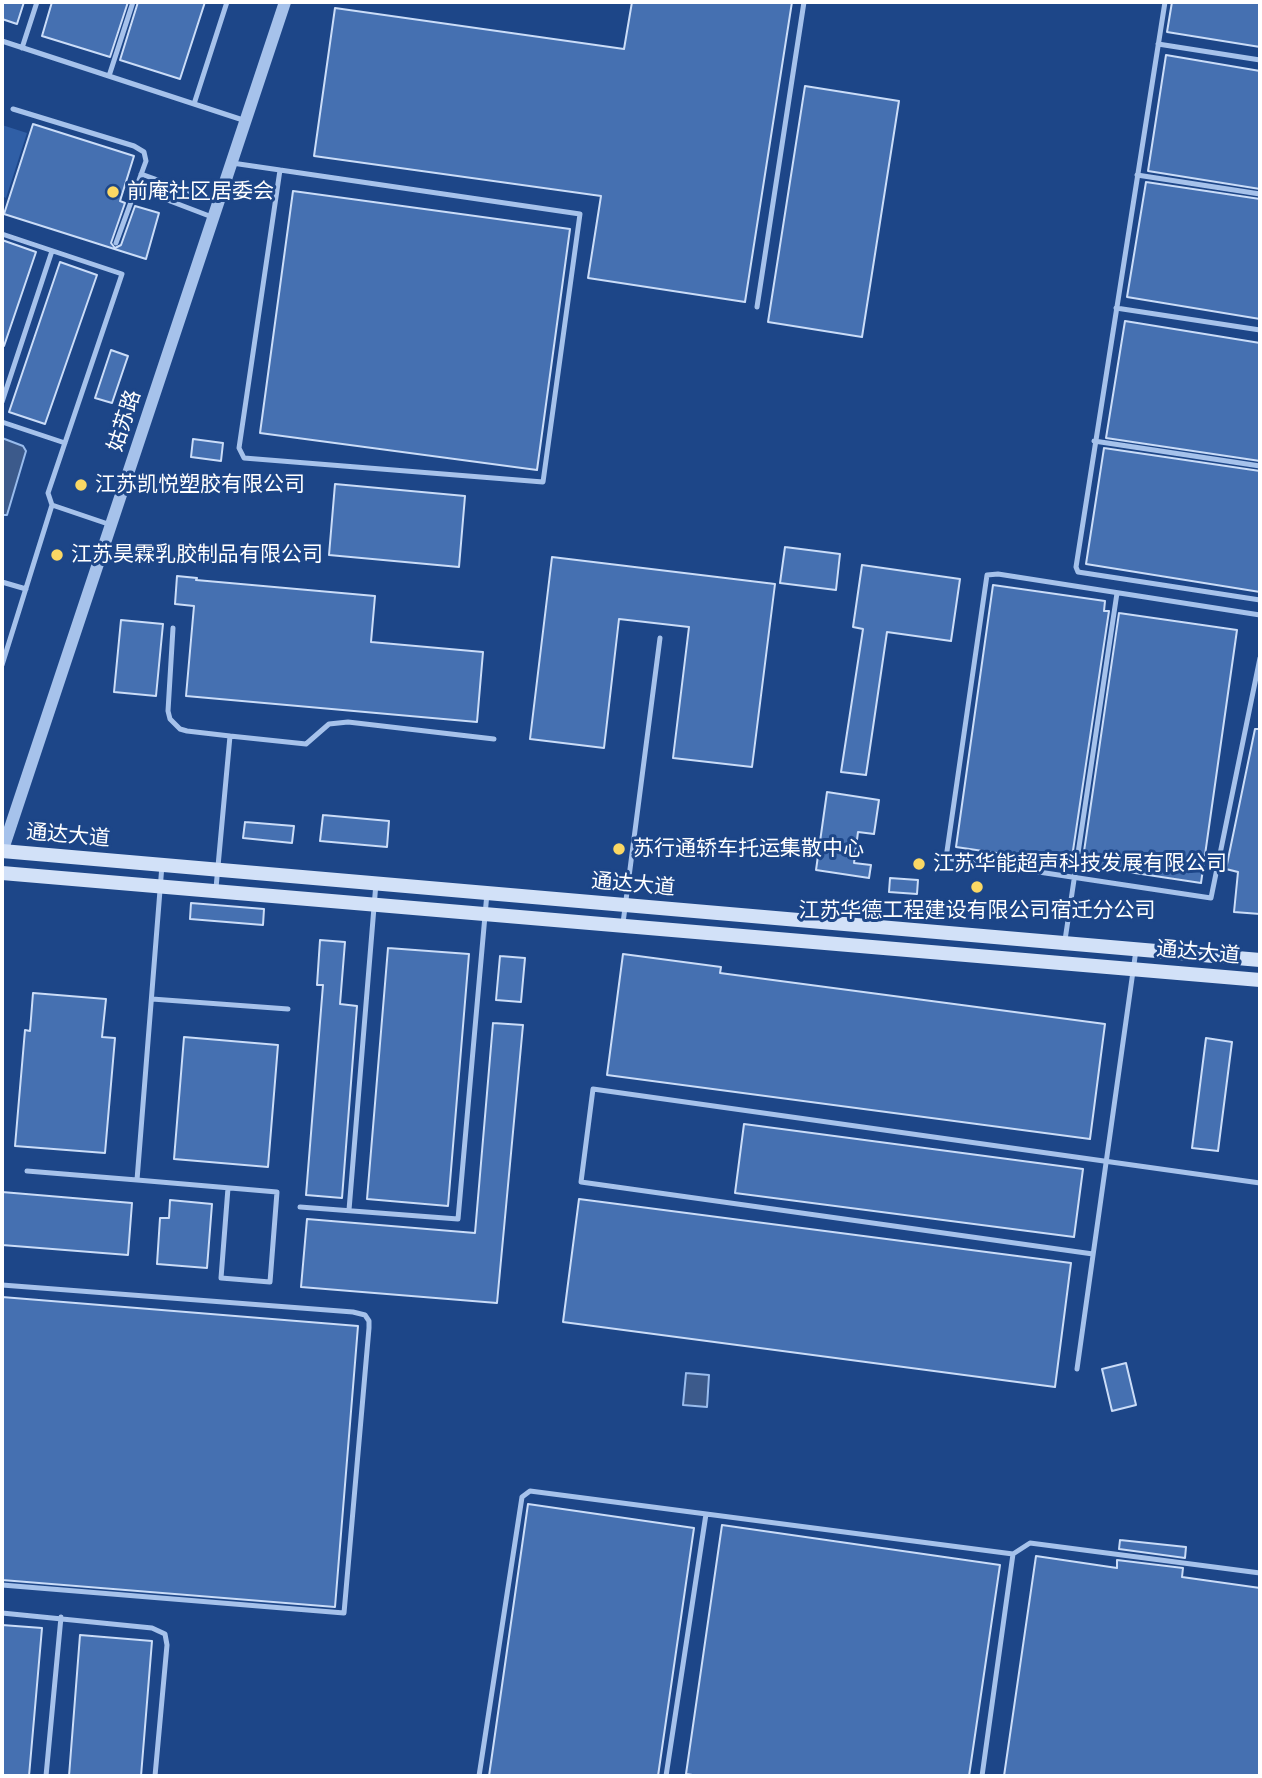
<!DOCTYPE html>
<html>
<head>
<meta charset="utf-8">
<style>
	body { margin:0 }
	#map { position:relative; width:1262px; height:1778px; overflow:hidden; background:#1d4688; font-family:"Fira Sans",sans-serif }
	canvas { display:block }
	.frame { position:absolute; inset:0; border:4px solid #fff; pointer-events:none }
</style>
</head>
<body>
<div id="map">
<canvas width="1262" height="1778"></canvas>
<div class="frame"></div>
</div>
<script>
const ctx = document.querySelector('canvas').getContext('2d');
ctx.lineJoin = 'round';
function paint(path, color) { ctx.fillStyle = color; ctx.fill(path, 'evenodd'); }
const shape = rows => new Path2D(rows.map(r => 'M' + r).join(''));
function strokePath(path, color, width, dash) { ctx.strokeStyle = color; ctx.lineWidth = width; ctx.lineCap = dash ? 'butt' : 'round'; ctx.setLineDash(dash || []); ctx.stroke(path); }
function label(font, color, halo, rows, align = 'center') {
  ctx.font = font + ' "Fira Sans","Noto Sans SC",sans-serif'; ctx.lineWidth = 6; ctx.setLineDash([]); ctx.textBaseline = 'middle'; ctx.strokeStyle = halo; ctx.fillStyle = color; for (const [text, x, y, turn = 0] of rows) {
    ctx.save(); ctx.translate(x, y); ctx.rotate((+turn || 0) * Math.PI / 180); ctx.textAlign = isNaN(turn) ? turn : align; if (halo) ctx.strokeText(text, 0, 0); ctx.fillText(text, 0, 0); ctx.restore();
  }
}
const green = shape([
	[2,125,27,133,6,198,2,196]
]);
const water = shape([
	[2,438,23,446,26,451,7,515,2,515,2,438],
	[686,1373,709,1375,707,1407,683,1405,686,1373]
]);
const building = shape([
	[2,2,24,2,17,24,2,19,2,2],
	[52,2,128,2,110,57,42,36,52,2],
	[138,2,205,2,180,79,120,60,138,2],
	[632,2,792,2,745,302,588,278,601,196,314,156,335,8,624,49,632,2],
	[1172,2,1260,2,1260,47,1167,32,1172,2],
	[1166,55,1260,71,1260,189,1148,171,1166,55],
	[805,86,899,101,862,337,768,322,805,86],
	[33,124,134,156,120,201,125,203,111,243,115,248,121,245,135,206,159,213,146,259,4,214,33,124],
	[1146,182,1260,199,1260,319,1127,297,1146,182],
	[293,191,570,229,537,470,260,433,293,191],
	[2,240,36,252,4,346,2,346,2,240],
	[60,262,97,275,45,424,9,412,60,262],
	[1125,321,1260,343,1260,461,1106,438,1125,321],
	[111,350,128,356,112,403,95,398,111,350],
	[193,439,223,443,221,461,191,457,193,439],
	[1104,448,1260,471,1260,592,1086,564,1104,448],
	[335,484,465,496,459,567,329,555,335,484],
	[785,547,840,554,836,590,780,583,785,547],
	[552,557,775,584,752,767,673,758,689,627,619,619,604,748,530,739,552,557],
	[862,565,960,579,951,641,887,632,866,775,841,772,863,629,853,627,862,565],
	[177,576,197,578,196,580,375,596,371,642,483,652,477,722,186,696,194,606,175,604,177,576],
	[993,585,1105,601,1104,611,1109,611,1071,864,956,847,993,585],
	[1119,613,1237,630,1201,883,1082,865,1119,613],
	[121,620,163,624,156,696,114,692,121,620],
	[1255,729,1260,729,1260,914,1234,912,1238,872,1226,869,1255,729],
	[827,792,879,800,874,834,858,832,854,863,871,865,869,878,816,870,827,792],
	[323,815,389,821,387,847,320,841,323,815],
	[245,822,294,826,292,843,243,838,245,822],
	[890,878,918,880,917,894,889,892,890,878],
	[191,903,264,909,263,925,190,919,191,903],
	[320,940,345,942,340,1004,357,1006,342,1198,306,1195,323,985,317,985,320,940],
	[388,948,469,954,448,1206,367,1199,388,948],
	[623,954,721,967,720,973,1105,1024,1090,1139,607,1075,623,954],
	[500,956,525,958,521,1002,496,1000,500,956],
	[33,993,106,999,102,1037,115,1038,105,1153,15,1146,25,1030,30,1031,33,993],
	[493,1023,523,1025,497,1303,301,1287,307,1219,475,1233,493,1023],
	[184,1037,278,1045,268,1167,174,1159,184,1037],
	[1206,1038,1232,1042,1218,1151,1192,1148,1206,1038],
	[744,1124,1083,1169,1074,1237,735,1193,744,1124],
	[2,1192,132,1203,128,1255,2,1245,2,1192],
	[579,1199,1071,1263,1055,1387,563,1322,579,1199],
	[170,1200,212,1204,207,1268,157,1264,160,1218,169,1218,170,1200],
	[2,1297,358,1326,335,1607,2,1580,2,1297],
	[1126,1363,1136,1405,1112,1411,1102,1369,1126,1363],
	[528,1504,694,1528,658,1776,489,1776,528,1504],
	[722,1525,1000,1565,969,1776,699,1776,686,1774,722,1525],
	[1120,1540,1186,1547,1185,1558,1119,1549,1120,1540],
	[1036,1556,1117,1568,1117,1560,1183,1568,1182,1577,1260,1588,1260,1776,1004,1776,1036,1556],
	[2,1625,42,1628,29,1776,2,1776,2,1625],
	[80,1635,152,1641,141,1776,69,1776,80,1635]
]);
const service = shape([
	[1165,2,1076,567,1078,572,1260,600],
	[2,41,246,121],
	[1158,44,1260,60],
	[22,48,37,2],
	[109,76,133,2],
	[194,104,227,2],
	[13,109,134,146,144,152,146,161,116,243],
	[232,163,280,170,580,214,543,482,244,458,239,448,280,170],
	[141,174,219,202],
	[1137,175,1260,194],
	[136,188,212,217],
	[2,234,122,274,48,493,52,505,111,525],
	[757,307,804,2],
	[1116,308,1260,330],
	[2,402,52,251],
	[2,422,65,443],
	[1094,441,1260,466],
	[2,582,26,589],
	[1260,615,998,574,987,575,946,858,1211,898,1260,658],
	[173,628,168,711,170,719,180,729,187,731,230,736],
	[2,665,52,505],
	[216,888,230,736,306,744,329,724,348,722,494,739],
	[623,923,660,638],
	[1065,940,1117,593],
	[152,999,288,1009],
	[27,1171,137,1180,277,1192,270,1282,221,1278,228,1188],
	[137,1180,162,865],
	[300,1207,458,1219,487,893],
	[349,1210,376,883],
	[1093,1254,581,1182,593,1089,1260,1183],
	[2,1285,353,1312,365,1315,369,1321,369,1328,344,1613,2,1585],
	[1077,1369,1136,950],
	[1013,1554,1030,1543,1260,1573],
	[2,1613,152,1628,165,1634,167,1645,155,1776],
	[46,1776,61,1617],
	[479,1776,522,1497,530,1491,1013,1554,982,1776],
	[666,1776,706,1514]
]);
const tertiary = shape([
	[2,852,285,2]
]);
const secondary = shape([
	[2,851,1260,960],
	[2,873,1260,980]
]);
const markers = [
	[113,192,7,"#fbd864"],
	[81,485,7,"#fbd864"],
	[57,555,7,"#fbd864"],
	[619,849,7,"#fbd864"],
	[919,864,7,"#fbd864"],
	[977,887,7,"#fbd864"]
];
const poiNames = [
	["前庵社区居委会",127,192],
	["江苏凯悦塑胶有限公司",95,485],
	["江苏昊霖乳胶制品有限公司",71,555],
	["苏行通轿车托运集散中心",633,849],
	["江苏华能超声科技发展有限公司",933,864],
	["江苏华德工程建设有限公司宿迁分公司",977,911,"center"]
];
const streetNames = [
	["姑苏路",125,421,-72],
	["通达大道",68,836,5],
	["通达大道",633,885,5],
	["通达大道",1198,953,5]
];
paint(green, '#305fa6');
paint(water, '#3c5a8b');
strokePath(water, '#99bced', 2);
paint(building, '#4570b1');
strokePath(building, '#cbddf8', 2);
strokePath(service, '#a6c2eb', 5);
strokePath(tertiary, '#a6c2eb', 12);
strokePath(secondary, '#d2e1f8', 14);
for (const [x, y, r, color] of markers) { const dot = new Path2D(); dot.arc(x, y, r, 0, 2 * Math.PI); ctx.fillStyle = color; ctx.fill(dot); strokePath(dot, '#1d4688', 2.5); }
label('21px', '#fff', '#1d4688', poiNames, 'left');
label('21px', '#fff', '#1d4688', streetNames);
</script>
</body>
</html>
